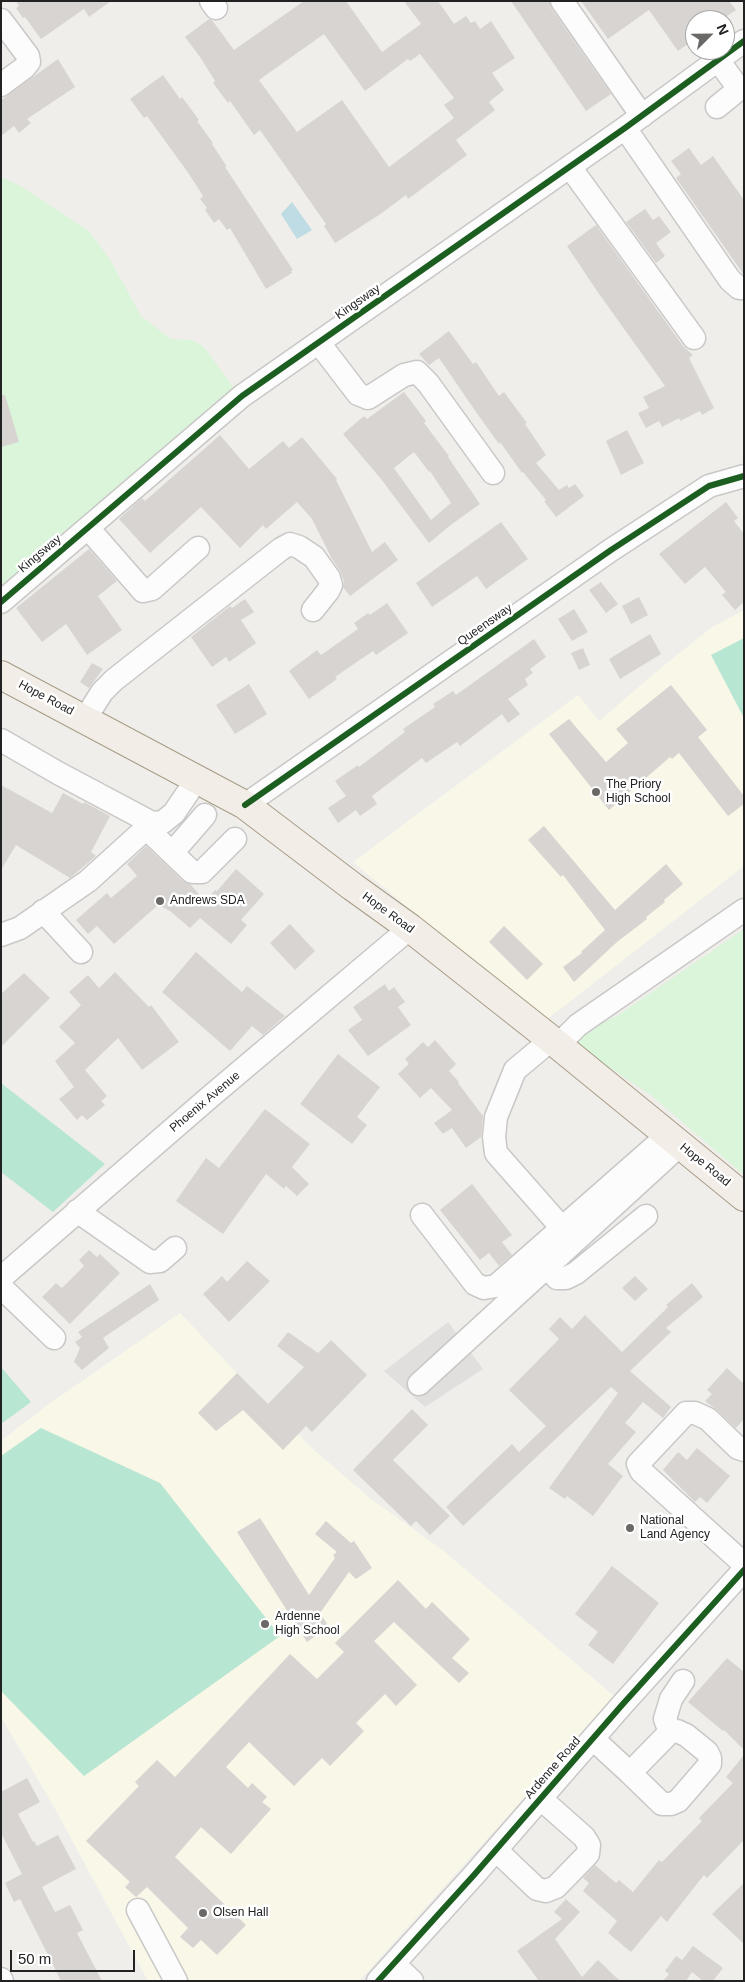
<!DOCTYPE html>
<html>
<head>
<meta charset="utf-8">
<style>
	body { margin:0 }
	#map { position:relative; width:745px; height:1982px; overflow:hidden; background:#f0eeeb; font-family:Arial,sans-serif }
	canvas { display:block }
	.frame { position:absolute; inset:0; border:2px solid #222; pointer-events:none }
	.north { position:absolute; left:685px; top:10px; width:50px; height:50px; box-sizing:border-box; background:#fff; border:1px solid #a7a7a7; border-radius:50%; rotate:67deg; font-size:14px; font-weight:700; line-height:20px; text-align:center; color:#222 }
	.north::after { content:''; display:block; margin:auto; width:18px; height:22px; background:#6a6968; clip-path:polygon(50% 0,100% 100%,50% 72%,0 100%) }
	.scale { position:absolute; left:10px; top:1950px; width:125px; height:22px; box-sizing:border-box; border:2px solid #222; border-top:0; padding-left:6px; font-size:15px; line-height:18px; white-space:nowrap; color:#222; -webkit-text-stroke:4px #fff; paint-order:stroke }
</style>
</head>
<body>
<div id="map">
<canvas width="745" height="1982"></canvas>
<div class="frame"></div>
<div class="north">N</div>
<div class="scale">50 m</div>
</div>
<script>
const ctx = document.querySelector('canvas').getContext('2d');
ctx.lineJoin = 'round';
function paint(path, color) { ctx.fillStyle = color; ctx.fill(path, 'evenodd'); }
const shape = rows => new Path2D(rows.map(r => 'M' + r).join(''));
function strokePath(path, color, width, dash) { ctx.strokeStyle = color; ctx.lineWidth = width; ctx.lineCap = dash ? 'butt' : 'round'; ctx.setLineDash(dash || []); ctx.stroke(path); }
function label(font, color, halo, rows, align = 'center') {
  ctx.font = font + ' Arial,sans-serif'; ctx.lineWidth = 5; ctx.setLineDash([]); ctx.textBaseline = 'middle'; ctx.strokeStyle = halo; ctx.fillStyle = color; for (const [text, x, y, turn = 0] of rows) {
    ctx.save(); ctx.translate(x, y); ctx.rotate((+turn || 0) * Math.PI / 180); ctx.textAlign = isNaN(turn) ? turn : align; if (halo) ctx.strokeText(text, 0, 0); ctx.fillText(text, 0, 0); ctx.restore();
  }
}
const education = shape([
	[744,610,744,866,545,1021,353,862,578,695,599,721,663,666,712,627],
	[180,1313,253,1390,313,1449,371,1499,444,1551,615,1697,359,1981,148,1981,53,1805,1,1717,1,1441,46,1406]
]);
const park = shape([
	[1,177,19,185,89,231,111,261,141,316,171,339,192,340,204,347,237,392,1,589],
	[744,929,744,1175,652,1096,576,1045,585,1031,617,1016]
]);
const pitch = shape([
	[744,638,744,718,711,655],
	[1,1083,105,1164,53,1212,1,1172],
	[1,1367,31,1402,1,1424],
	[41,1428,160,1483,280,1636,84,1776,1,1691,1,1456]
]);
const parking = shape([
	[448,1322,483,1369,425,1407,384,1371]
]);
const water = shape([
	[292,202,312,230,297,239,281,214]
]);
const building = shape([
	[16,1,111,1,89,17,84,9,41,39,25,17,23,18,16,8,19,6],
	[304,1,346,1,382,52,421,24,404,1,438,1,454,24,466,16,471,23,475,21,480,29,491,21,515,58,492,73,504,90,489,102,495,110,456,140,467,155,408,199,406,195,379,215,335,243,324,226,326,224,260,130,254,135,230,101,228,103,213,83,215,81,200,57,185,37,209,19,212,20,234,50],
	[324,34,365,91,408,59,410,61,420,54,454,98,444,105,454,118,389,167,342,100,297,132,259,80],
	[511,1,549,1,551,8,611,94,586,111],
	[581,1,729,1,736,10,721,20,695,20,695,39,678,51,649,10,608,39],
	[58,59,75,87,27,119,31,123,19,133,14,126,1,136,1,100],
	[163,75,180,99,182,97,199,120,197,121,213,143,212,144,227,167,225,167,293,270,291,271,292,273,266,289,230,228,227,230,219,219,214,223,205,210,207,208,200,199,203,196,189,174,147,116,144,118,130,99],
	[689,148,701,165,713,156,744,200,744,275,676,178,681,174,671,161],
	[645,209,653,220,659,216,671,232,656,243,665,256,656,263,626,222],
	[596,225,683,346,693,355,689,358,714,408,702,415,700,411,680,421,679,418,662,427,659,421,646,428,638,413,649,408,643,397,665,386,597,291,567,246],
	[449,331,473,364,476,362,499,396,504,392,527,423,525,424,546,455,536,463,559,490,567,485,569,488,575,484,584,496,556,517,544,501,546,500,523,472,522,473,500,442,499,444,476,412,439,358,429,365,419,354],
	[404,392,426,421,424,423,449,456,448,457,480,504,452,524,429,543,381,479,343,434,364,416,367,419],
	[414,452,429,472,430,471,451,503,431,520,394,468],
	[1,395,5,395,19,442,1,447],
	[627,430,644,463,621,475,606,441],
	[220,435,249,469,283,441,289,448,302,437,337,479,336,480,372,552,385,542,398,560,350,596,343,587,344,581,340,571,332,559,312,519,297,502,266,529,263,525,240,548,201,507,150,553,119,519,142,498,145,501],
	[726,502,738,518,734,521,744,534,744,602,735,610,722,595,726,592,705,567,685,584,659,554],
	[501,522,528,559,486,589,477,576,432,607,416,583],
	[89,549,117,581,98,596,122,630,87,655,66,624,42,642,16,608],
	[601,582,618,604,606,613,589,590],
	[639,597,648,615,631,624,622,606],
	[245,599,254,612,241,620,256,643,229,662,226,657,212,667,191,637,230,606,232,608],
	[387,603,408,633,376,655,373,651,335,677,337,679,309,699,289,671,317,650,321,655,358,629,354,623,368,613,370,615],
	[574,609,588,632,572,641,558,619],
	[650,634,661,654,620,679,609,659],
	[534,639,546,657,530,669,533,673,525,679,528,685,508,699,520,714,508,723,502,714,460,746,457,742,426,763,422,758,372,796,377,804,360,816,356,810,338,823,328,808,346,796,335,781,358,765,359,767,405,732,403,729,435,707,433,704,453,691,456,695],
	[583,648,590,665,579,670,571,653],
	[92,663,103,669,89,688,80,682],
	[249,684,267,714,235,734,216,705],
	[671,685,707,730,698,737,744,796,744,804,728,816,679,753,672,759,670,757,609,810,549,734,569,719,606,762,628,743,616,729],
	[1,785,52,813,63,793,83,804,84,802,110,816,91,852,96,856,70,878,16,845,1,870],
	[544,826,615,910,666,864,683,884,664,900,665,902,646,917,647,919,617,942,574,982,563,967,582,953,581,952,605,930,563,875,561,877,528,840],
	[146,846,183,881,191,885,205,901,215,890,217,891,236,869,264,894,241,920,247,925,231,944,200,918,190,928,170,911,158,905,114,944,97,926,88,934,76,920,107,893,111,898,137,876,127,864],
	[290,924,315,951,295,970,270,943],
	[504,926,543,964,527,980,489,942],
	[196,952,242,992,247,986,285,1016,263,1035,252,1026,230,1051,162,992],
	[115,972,149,1007,151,1005,179,1042,142,1070,118,1038,85,1070,107,1096,101,1101,105,1105,87,1120,82,1115,77,1120,59,1099,74,1087,55,1061,75,1043,59,1027,81,1005,69,992,88,975,99,988],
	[24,973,50,998,1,1047,1,994],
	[385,984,389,991,394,987,405,1002,398,1007,411,1025,368,1056,348,1030,362,1020,353,1007],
	[435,1040,456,1064,449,1071,459,1082,458,1083,483,1116,481,1137,466,1148,452,1128,443,1134,434,1123,452,1110,431,1088,420,1098,398,1074,409,1064,405,1059,423,1042,428,1047],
	[338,1054,380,1087,357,1117,367,1125,352,1144,300,1104],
	[265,1109,310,1144,292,1167,309,1184,297,1196,286,1186,284,1189,266,1174,223,1234,176,1201,206,1158,219,1168],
	[472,1184,512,1235,502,1242,512,1255,499,1266,489,1253,480,1260,440,1210],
	[89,1250,97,1257,100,1254,120,1273,70,1324,42,1297,56,1283,62,1288,84,1266,79,1260],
	[247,1261,270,1281,229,1322,203,1294,222,1276,227,1282],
	[635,1276,648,1289,635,1301,622,1288],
	[692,1283,703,1297,666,1328,671,1332,630,1371,671,1407,663,1418,643,1402,625,1423,636,1432,608,1464,623,1476,593,1516,567,1496,565,1499,549,1488,618,1393,611,1387,463,1526,446,1507,512,1444,519,1452,546,1426,509,1390,559,1339,549,1329,560,1317,572,1329,585,1315,622,1352,668,1307,666,1305],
	[150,1284,159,1300,103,1338,109,1348,82,1370,74,1362,80,1348,75,1342,82,1337,78,1332],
	[288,1332,318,1353,331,1340,367,1375,312,1432,306,1426,283,1450,243,1410,216,1431,198,1413,237,1373,268,1404,304,1367,277,1346],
	[727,1368,744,1384,744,1419,736,1428,717,1410,705,1401,712,1394,707,1390],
	[412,1409,428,1425,393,1460,450,1516,430,1535,416,1521,411,1526,353,1470],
	[697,1448,730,1476,707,1503,700,1497,695,1502,663,1470,678,1452,687,1460],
	[260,1518,309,1595,335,1558,333,1555,337,1552,315,1534,326,1521,351,1543,354,1541,372,1568,356,1579,349,1572,320,1613,329,1627,307,1642,237,1532],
	[612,1566,659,1603,613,1664,588,1645,598,1632,575,1614],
	[398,1580,426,1609,432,1602,470,1639,452,1658,469,1673,459,1683,394,1622,374,1641,417,1685,396,1706,385,1694,356,1723,364,1731,330,1766,322,1758,294,1786,249,1742,226,1767,248,1788,252,1783,267,1797,262,1802,271,1809,231,1854,201,1827,175,1857,246,1925,217,1955,201,1940,193,1948,180,1937,188,1928,147,1887,136,1897,125,1887,130,1882,86,1841,139,1786,135,1782,157,1760,175,1777,290,1654,317,1679,344,1652,335,1643],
	[727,1658,744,1672,744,1750,724,1730,723,1731,688,1702],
	[744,1755,744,1840,707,1878,704,1875,667,1922,661,1916,631,1952,608,1933,617,1921,583,1891,589,1883,583,1878,595,1865,616,1883,619,1880,633,1892,659,1860,662,1862,702,1821,699,1818,733,1783,726,1777],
	[27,1778,40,1802,18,1814,33,1842,34,1841,37,1846,58,1835,76,1869,42,1887,55,1912,70,1905,83,1930,77,1933,102,1981,61,1981,20,1899,14,1902,5,1883,22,1874,1,1833,1,1792],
	[744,1883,744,1944,712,1914],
	[566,1899,580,1912,555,1939,582,1977,598,1960,620,1981,539,1981,517,1951,562,1919,554,1912],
	[693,1946,723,1968,713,1981,703,1981,692,1972,686,1981,663,1981,669,1974,665,1971,676,1956,682,1960]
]);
const minor = shape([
	[211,1,216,8],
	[562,1,642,116],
	[1,20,28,56,29,62,24,68,1,85],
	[717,107,739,89,718,60],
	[625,128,730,280,739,288,744,288],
	[570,167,694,338],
	[319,343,358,394,368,398,404,375,417,372,428,383,493,473],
	[88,528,143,591,152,589,198,548],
	[1,602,242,396,625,128,744,41],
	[85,719,102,692,114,680,281,549,290,544,299,547,314,557,329,578,331,585,328,591,313,610],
	[1,740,58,773,152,823,163,822,174,813,197,779],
	[245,805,611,550,709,486,744,476],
	[146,828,192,872,202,872,235,839],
	[172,853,205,815],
	[43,911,81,952],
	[1,935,20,928,88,881,152,823],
	[551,1040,515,1070,496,1117,494,1137,496,1153,562,1228],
	[558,1045,578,1025,744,910],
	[77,1211,150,1262,160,1261,175,1248],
	[422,1215,475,1284,484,1288,496,1286,668,1135],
	[547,1267,557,1278,566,1278,576,1273,646,1216],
	[1,1278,211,1096,410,928],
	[1,1287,54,1338],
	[419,1384,680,1145],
	[744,1450,738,1448,708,1419,695,1413,686,1413,638,1464,641,1471,744,1564],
	[677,1731,686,1735,707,1752,710,1758,710,1764,678,1801,671,1804,662,1804,630,1773,670,1732,677,1731],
	[670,1732,665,1719,671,1699,683,1681],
	[593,1739,630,1773],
	[496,1850,537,1889,546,1891,556,1887,588,1854,589,1845,584,1837,541,1799],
	[138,1910,176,1981],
	[394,1964,412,1981],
	[1,1979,2,1981],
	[378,1981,474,1875,622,1705,744,1570]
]);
const major = shape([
	[1,675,245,805,353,887,410,928,558,1045,744,1197]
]);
const cycleway = shape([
	[1,602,242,396,625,128,744,41],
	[245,805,611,550,709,486,744,476],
	[378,1981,474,1875,622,1705,744,1570]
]);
const markers = [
	[596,792,5,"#6a6968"],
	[160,901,5,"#6a6968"],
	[630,1528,5,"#6a6968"],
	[265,1624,5,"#6a6968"],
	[203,1913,5,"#6a6968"]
];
const streetNames = [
	["Kingsway",358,302,-35],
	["Kingsway",40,554,-40],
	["Queensway",485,625,-35],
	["Hope Road",46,698,28],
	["Hope Road",388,913,36],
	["Phoenix Avenue",205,1102,-40],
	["Hope Road",705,1165,39],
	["Ardenne Road",553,1768,-49]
];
const poiNames = [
	["The Priory",606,785],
	["High School",606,799],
	["Andrews SDA",170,901],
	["National",640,1521],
	["Land Agency",640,1535],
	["Ardenne",275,1617],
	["High School",275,1631],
	["Olsen Hall",213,1913]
];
paint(education, '#f8f7e8');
paint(park, '#daf5da');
paint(pitch, '#b7e6d2');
paint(parking, '#e0dfde');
paint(water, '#bfdbe3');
paint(building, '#d7d4d2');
strokePath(minor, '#c9c8c7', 25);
strokePath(major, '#a79c86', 30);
strokePath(minor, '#fdfcfc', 22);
strokePath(major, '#f3ede7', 28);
strokePath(cycleway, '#1b5e20', 6);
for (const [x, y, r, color] of markers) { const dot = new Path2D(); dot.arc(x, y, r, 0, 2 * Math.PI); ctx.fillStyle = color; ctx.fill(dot); strokePath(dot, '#fff', 2); }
label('12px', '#222', '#fff', streetNames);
label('12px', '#222', '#fff', poiNames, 'left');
</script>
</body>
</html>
